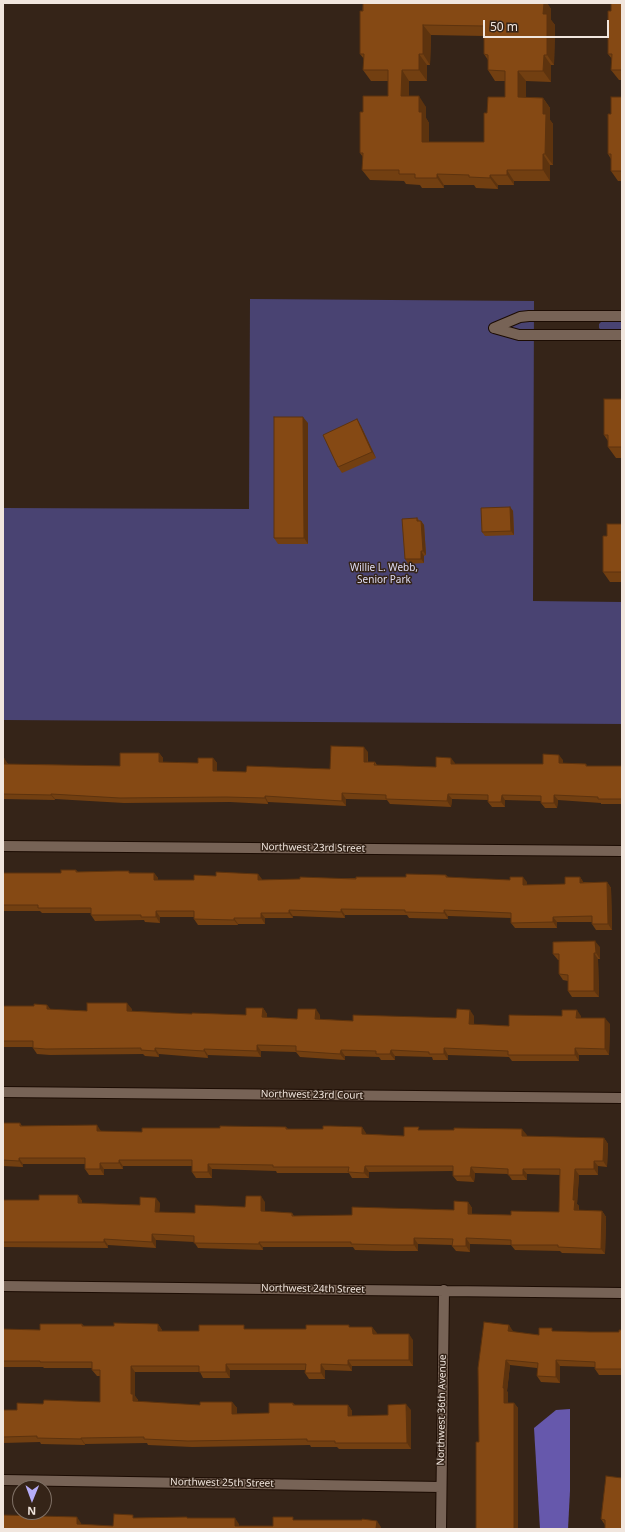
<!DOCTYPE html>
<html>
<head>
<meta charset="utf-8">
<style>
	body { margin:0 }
	#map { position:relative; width:625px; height:1532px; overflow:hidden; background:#352418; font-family:"Noto Sans",sans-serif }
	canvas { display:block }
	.frame { position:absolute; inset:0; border:4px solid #f1e6de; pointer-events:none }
	.north { position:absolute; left:12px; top:1480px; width:40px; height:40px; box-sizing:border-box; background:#352418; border:1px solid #807267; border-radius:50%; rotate:181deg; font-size:11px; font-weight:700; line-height:16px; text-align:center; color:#f1e6de }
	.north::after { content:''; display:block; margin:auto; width:14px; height:18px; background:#b5acf8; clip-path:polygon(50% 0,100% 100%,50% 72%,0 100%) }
	.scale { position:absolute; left:483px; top:20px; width:126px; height:18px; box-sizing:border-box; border:2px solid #f1e6de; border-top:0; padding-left:5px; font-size:12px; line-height:14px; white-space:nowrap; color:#f1e6de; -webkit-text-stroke:3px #352418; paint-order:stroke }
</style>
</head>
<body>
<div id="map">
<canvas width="625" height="1532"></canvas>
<div class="frame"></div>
<div class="north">N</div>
<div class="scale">50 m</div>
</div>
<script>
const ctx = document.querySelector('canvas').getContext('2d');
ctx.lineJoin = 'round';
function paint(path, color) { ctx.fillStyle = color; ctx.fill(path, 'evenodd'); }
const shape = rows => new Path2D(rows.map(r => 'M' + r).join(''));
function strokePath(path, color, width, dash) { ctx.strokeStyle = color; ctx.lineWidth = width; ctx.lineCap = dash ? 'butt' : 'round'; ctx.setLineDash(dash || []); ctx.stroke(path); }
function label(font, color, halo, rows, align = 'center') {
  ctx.font = font + ' "Noto Sans",sans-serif'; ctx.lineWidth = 3; ctx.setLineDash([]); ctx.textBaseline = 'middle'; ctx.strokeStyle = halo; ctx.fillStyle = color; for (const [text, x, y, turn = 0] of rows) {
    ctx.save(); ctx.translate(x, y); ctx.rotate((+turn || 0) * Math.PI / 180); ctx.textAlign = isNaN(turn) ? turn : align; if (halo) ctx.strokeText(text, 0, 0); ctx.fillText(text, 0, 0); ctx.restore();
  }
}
const green = shape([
	[250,299,534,301,533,601,622,602,622,724,3,720,3,508,249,509],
	[602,321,622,322,622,330,601,330,599,328,599,324]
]);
const water = shape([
	[570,1409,570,1491,568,1529,540,1529,534,1428,556,1410]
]);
const minor = shape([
	[494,328,520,317,529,316,622,316],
	[494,328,519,335,622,335],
	[3,846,622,851],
	[3,1092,622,1098],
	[3,1286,622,1293],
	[3,1480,441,1487],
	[441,1529,444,1290]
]);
const wall = shape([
	[363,3,547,3,551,9,551,20,555,25,554,65,551,65,551,82,526,81,526,97,543,98,550,108,550,120,553,124,553,165,550,165,550,181,514,181,514,185,498,185,498,189,476,188,474,185,444,185,444,188,422,188,420,185,406,184,404,181,370,180,362,170,363,157,360,153,363,112,388,96,388,81,371,81,363,70,364,59,360,54],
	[431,35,484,36,484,54,488,60,488,70,495,81,505,81,505,97,487,113,484,142,429,142,429,123,426,118,426,107,409,96,409,81,427,81,427,65,430,65],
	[622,3,622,80,619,80,611,70,612,59,608,54,611,11],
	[622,97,622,181,618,181,611,171,611,159,608,154,611,114],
	[622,399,622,458,616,458,608,447,608,441,604,435],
	[357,419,361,426,376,458,342,473,338,467],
	[308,423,308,544,278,544,274,538],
	[510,507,513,511,514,535,485,536,482,532],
	[417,518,420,521,421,521,424,525,426,555,424,556,424,563,408,564,405,559],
	[622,524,622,582,610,582,603,572,607,536],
	[368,752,368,762,375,762,377,765,436,767,455,763,455,764,543,764,563,760,563,763,586,764,587,766,622,766,622,804,601,804,601,803,558,800,557,808,545,808,541,803,541,801,505,800,505,807,492,807,488,802,488,800,452,799,451,807,390,804,387,800,346,799,346,806,268,802,268,804,230,802,124,803,55,799,55,800,3,799,3,758,8,764,120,766,159,753,163,758,163,763,198,763,213,758,217,763,217,771,246,772,330,769],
	[76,870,78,872,154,873,158,878,158,880,194,880,216,876,258,874,262,880,406,877,446,875,448,877,527,882,527,885,565,884,580,877,583,882,607,882,611,888,612,930,596,930,592,924,592,922,557,922,557,928,515,928,511,923,511,918,448,916,448,919,409,918,407,915,345,915,345,918,293,916,293,918,265,918,265,924,238,924,238,925,198,925,194,919,194,917,160,917,160,923,145,922,144,920,95,921,91,915,91,913,42,913,40,911,3,911,3,873,61,873],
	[600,947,600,959,598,959,599,997,572,997,568,991,568,981,563,980,559,974,559,960,558,960,553,954],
	[47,1005,51,1010,87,1011,132,1009,132,1011,192,1014,246,1015,263,1008,267,1014,267,1018,297,1019,320,1015,320,1019,353,1021,456,1018,474,1016,474,1024,509,1026,562,1016,581,1016,581,1018,610,1024,609,1055,579,1055,579,1061,512,1061,509,1057,448,1055,448,1060,433,1060,432,1057,395,1056,395,1060,381,1060,379,1057,345,1056,345,1060,300,1057,296,1052,261,1051,261,1057,208,1055,208,1058,159,1054,159,1057,145,1056,143,1054,50,1055,37,1054,33,1048,33,1047,3,1047,3,1006,34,1006],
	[3,1123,20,1123,22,1126,101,1131,142,1132,220,1128,286,1127,288,1129,323,1129,362,1127,366,1134,404,1136,421,1130,527,1135,526,1136,604,1138,608,1144,607,1167,598,1166,598,1175,579,1175,577,1204,579,1206,579,1210,602,1211,606,1217,605,1254,562,1253,560,1251,515,1250,511,1245,470,1244,470,1252,456,1251,452,1246,452,1245,418,1244,418,1251,395,1251,355,1250,353,1247,263,1247,263,1250,198,1248,194,1242,156,1240,156,1248,108,1245,108,1248,3,1247,3,1200,39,1200,78,1195,82,1201,82,1203,140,1205,160,1203,159,1212,195,1213,245,1207,265,1202,265,1212,292,1213,294,1216,352,1215,454,1210,468,1202,472,1208,472,1214,511,1215,559,1212,560,1175,527,1174,527,1180,512,1180,508,1174,475,1173,474,1182,457,1181,453,1176,453,1171,369,1172,369,1178,352,1178,349,1173,277,1173,276,1171,212,1169,212,1178,196,1178,192,1172,192,1166,123,1166,123,1169,104,1169,104,1175,89,1175,85,1169,85,1164,23,1164,23,1167,3,1166],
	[82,1324,84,1326,114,1326,158,1324,162,1330,162,1331,199,1331,247,1329,306,1329,350,1327,372,1327,377,1334,413,1340,413,1366,352,1366,352,1371,325,1370,325,1379,309,1379,305,1373,305,1370,230,1370,230,1378,203,1378,200,1372,135,1372,135,1396,138,1400,138,1402,200,1405,232,1402,237,1408,237,1414,269,1413,293,1403,295,1405,348,1405,352,1411,352,1416,388,1415,411,1410,411,1449,339,1449,337,1447,311,1447,310,1445,192,1447,148,1445,147,1443,85,1444,85,1445,41,1444,40,1442,3,1443,3,1410,17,1410,43,1404,100,1402,100,1376,97,1376,92,1370,92,1368,44,1368,43,1367,3,1367,3,1329,40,1330],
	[509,1325,512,1332,539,1335,554,1331,590,1332,619,1332,622,1330,622,1375,599,1375,595,1369,595,1367,560,1366,560,1383,541,1382,537,1376,537,1368,510,1365,507,1391,508,1393,508,1403,514,1403,518,1408,479,1442],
	[622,1478,605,1525,601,1519]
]);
const shadedWall = shape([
	[544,3,547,3,551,9,551,20,555,25,554,65,547,55,543,14],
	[423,25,431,35,430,65,423,54],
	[419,54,427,65,427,81,419,70],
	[544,55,551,65,551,82,543,71],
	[402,70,409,81,409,107,401,96],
	[518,71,526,81,526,108,518,97],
	[419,96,426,107,426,118,429,123,429,153,422,142,419,112],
	[543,98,550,108,550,120,553,124,553,165,545,154,543,114],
	[543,154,550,165,550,181,543,170],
	[507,170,514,181,514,185,507,175],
	[437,174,444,185,444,188,437,178],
	[490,175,498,185,498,189,490,178],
	[303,417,308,423,308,544,304,538],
	[357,419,361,426,376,458,372,452],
	[510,507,513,511,514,535,511,531],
	[421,521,424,525,426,555,423,551],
	[421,551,424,556,424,563,421,559],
	[364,747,368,752,367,767,364,762],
	[159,753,163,758,163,768,159,762],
	[559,755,563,760,563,768,559,763],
	[4,758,8,764,8,769,4,764],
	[213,758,217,763,217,776,213,771],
	[451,758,455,763,455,769,451,764],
	[342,793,346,799,346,806,342,801],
	[51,794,55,799,55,800,51,795],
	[448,794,452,799,451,807,447,801],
	[502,795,505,800,505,807,501,802],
	[554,795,558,800,557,808,554,803],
	[265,796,268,802,268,804,265,798],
	[154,873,158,878,158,885,154,880],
	[258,874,262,879,262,885,258,880],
	[523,877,527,882,527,890,523,885],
	[580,877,584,883,580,883],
	[607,882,611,888,612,930,608,924],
	[341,909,345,915,345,918,341,912],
	[289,910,293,916,293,918,289,913],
	[444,910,448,916,448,919,444,913],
	[156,911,160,917,160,923,156,917],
	[261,913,265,918,265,924,261,918],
	[553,917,557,922,557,928,553,922],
	[234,918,238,924,238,925,234,920],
	[595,941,600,947,600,959,596,953],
	[594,953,598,959,599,997,594,991],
	[127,1003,132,1009,132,1017,127,1011],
	[47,1005,52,1011,47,1009],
	[263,1008,267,1014,267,1023,262,1017],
	[316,1009,320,1015,319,1025,315,1019],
	[470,1010,474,1016,474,1030,469,1024],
	[577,1010,581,1016,581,1024,576,1018],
	[605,1018,610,1024,609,1055,605,1049],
	[257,1045,261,1051,261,1057,257,1051],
	[155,1048,159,1054,159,1057,155,1051],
	[444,1048,448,1055,448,1060,444,1054],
	[575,1048,579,1055,579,1061,575,1055],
	[204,1049,208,1055,208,1058,204,1051],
	[341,1050,345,1056,345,1060,340,1054],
	[391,1050,395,1056,395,1060,390,1054],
	[97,1125,101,1131,97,1131],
	[362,1127,366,1133,366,1140,362,1134],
	[522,1129,527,1135,526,1142,522,1136],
	[604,1138,608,1144,607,1167,603,1161],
	[19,1158,23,1164,23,1167,19,1161],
	[119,1160,123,1166,123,1169,119,1163],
	[594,1161,598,1166,598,1175,594,1169],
	[100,1163,104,1169,104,1175,100,1169],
	[208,1164,212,1169,212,1178,208,1172],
	[365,1166,369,1172,369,1178,364,1173],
	[471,1167,475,1173,474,1182,470,1176],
	[523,1169,527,1174,527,1180,523,1175],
	[575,1169,579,1175,577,1204,579,1206,578,1216,574,1210,573,1200],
	[78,1195,82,1201,82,1209,78,1203],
	[261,1196,265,1202,265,1217,261,1211],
	[156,1198,160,1203,159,1217,155,1212],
	[468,1202,472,1208,472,1220,468,1214],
	[602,1211,606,1217,605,1254,601,1249],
	[152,1234,156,1240,156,1248,152,1242],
	[414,1238,418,1244,418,1251,414,1245],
	[466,1238,470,1244,470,1252,466,1246],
	[104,1239,108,1245,108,1248,104,1242],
	[259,1242,263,1247,263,1250,259,1244],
	[158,1324,162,1330,162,1337,158,1331],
	[509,1325,513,1331,512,1337,508,1331],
	[372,1327,377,1333,377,1340,373,1334],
	[409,1334,413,1340,413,1366,409,1360],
	[348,1360,352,1366,352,1371,348,1365],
	[506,1360,510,1365,507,1391,508,1393,508,1408,504,1403,503,1388],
	[556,1360,560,1366,560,1383,556,1377],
	[226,1364,230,1370,230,1378,226,1372],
	[321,1364,325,1370,325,1379,321,1373],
	[131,1366,135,1372,135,1396,138,1400,138,1407,133,1401,131,1394],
	[232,1402,237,1408,237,1420,232,1414],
	[514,1403,518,1408,518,1529,514,1529],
	[406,1404,411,1410,411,1449,407,1443],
	[348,1405,352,1411,352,1422,348,1416],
	[81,1438,85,1444,85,1445,81,1439],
	[77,1517,81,1523,81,1529,77,1524],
	[235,1518,239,1524,239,1529,235,1526],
	[377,1521,381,1527,381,1529,376,1528]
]);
const building = shape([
	[363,3,544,3,543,14,547,14,547,55,544,55,543,71,518,71,518,97,543,98,543,114,546,114,545,154,543,154,543,170,507,170,507,175,490,175,490,178,469,177,469,175,437,174,437,178,415,178,415,174,399,174,399,170,362,170,363,153,360,153,360,112,363,112,363,96,388,96,388,70,363,70,364,54,360,54,360,11,363,11,363,3],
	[423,25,484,26,484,54,488,55,488,70,505,71,505,97,488,97,487,113,484,113,484,142,422,142,422,112,419,112,419,96,401,96,402,70,419,70,419,54,423,54,423,25],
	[611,3,622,3,622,70,611,70,612,54,608,54,608,11,611,11,611,3],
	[611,97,622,97,622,171,611,171,611,154,608,154,608,114,611,114,611,97],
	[604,399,622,399,622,447,608,447,608,435,604,435,604,399],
	[274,417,303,417,304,538,274,538,274,417],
	[357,419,372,452,338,467,323,435,357,419],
	[510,507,511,531,482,532,481,508,510,507],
	[417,518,417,521,421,521,423,551,421,551,421,559,405,559,402,519,417,518],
	[607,524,622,524,622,572,603,572,603,536,607,536,607,524],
	[331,746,364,747,364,762,375,762,374,765,436,767,436,757,451,758,451,764,543,764,543,754,559,755,559,763,586,764,586,766,622,766,622,799,598,799,598,797,554,795,554,803,541,803,541,796,502,795,501,802,488,802,488,795,448,794,447,801,386,799,386,795,342,793,342,801,265,796,265,798,226,797,120,798,51,794,51,795,3,794,3,758,4,758,4,764,120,766,120,753,159,753,159,762,198,763,198,758,213,758,213,771,246,772,247,766,330,769,331,746],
	[61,870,76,870,76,872,116,871,129,871,129,873,154,873,154,880,194,880,194,875,216,876,216,872,258,874,258,880,300,879,300,877,356,879,356,877,406,877,406,874,446,875,446,877,510,880,510,877,523,877,523,885,565,884,565,877,580,877,580,883,607,882,608,924,592,924,592,916,553,917,553,922,511,923,511,913,444,910,444,913,405,912,405,910,341,909,341,912,289,910,289,913,261,913,261,918,234,918,234,920,194,919,194,911,156,911,156,917,141,917,141,915,91,915,91,908,38,908,38,905,3,905,3,873,61,873,61,870],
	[595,941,596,953,594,953,594,991,568,991,568,975,559,974,559,954,553,954,553,942,595,941],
	[87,1003,127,1003,127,1011,192,1014,192,1013,246,1015,246,1008,263,1008,262,1017,297,1019,298,1009,316,1009,315,1019,353,1021,353,1015,456,1018,457,1009,470,1010,469,1024,509,1026,509,1015,562,1016,562,1010,577,1010,576,1018,605,1018,605,1049,575,1048,575,1055,508,1055,508,1051,444,1048,444,1054,429,1054,429,1052,391,1050,390,1054,376,1054,376,1051,341,1050,340,1054,296,1051,296,1046,257,1045,257,1051,204,1049,204,1051,155,1048,155,1051,141,1050,141,1048,46,1049,33,1048,33,1041,3,1041,3,1006,34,1006,34,1004,47,1005,47,1009,87,1011,87,1003],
	[3,1123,20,1123,20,1126,97,1125,97,1131,142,1132,142,1128,220,1128,220,1126,286,1127,286,1129,323,1129,323,1126,331,1126,362,1127,362,1134,404,1136,404,1127,419,1127,418,1130,454,1130,454,1128,522,1129,522,1136,604,1138,603,1161,594,1161,594,1169,575,1169,573,1200,575,1200,574,1210,602,1211,601,1249,558,1247,558,1245,511,1245,511,1240,466,1238,466,1246,452,1246,453,1239,414,1238,414,1245,391,1245,351,1244,351,1242,259,1242,259,1244,194,1243,194,1236,152,1234,152,1242,104,1239,104,1242,3,1242,3,1200,39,1200,39,1195,78,1195,78,1203,140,1205,140,1197,156,1198,155,1212,195,1213,195,1205,245,1207,246,1196,261,1196,261,1211,292,1213,292,1216,352,1215,352,1207,454,1210,454,1201,468,1202,468,1214,511,1215,511,1211,559,1212,560,1169,523,1169,523,1175,508,1175,508,1169,471,1167,470,1176,453,1176,453,1166,365,1166,364,1173,348,1172,349,1167,273,1167,273,1165,208,1164,208,1172,192,1172,192,1160,119,1160,119,1163,100,1163,100,1169,85,1169,85,1158,19,1158,19,1161,3,1160,3,1123],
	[484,1322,509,1325,508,1331,539,1335,539,1328,552,1328,552,1331,590,1332,619,1332,619,1330,622,1330,622,1369,595,1369,595,1362,556,1360,556,1377,537,1376,538,1363,506,1360,503,1388,504,1388,504,1403,514,1403,514,1529,476,1529,476,1442,479,1442,478,1368,484,1322],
	[114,1323,158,1324,158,1331,199,1331,199,1325,244,1325,244,1329,306,1329,306,1325,349,1325,349,1327,372,1327,373,1334,409,1334,409,1360,348,1360,348,1365,321,1364,321,1373,305,1373,306,1364,226,1364,226,1372,199,1372,199,1366,131,1366,131,1394,133,1394,133,1401,200,1405,200,1402,232,1402,232,1414,269,1413,269,1403,293,1403,293,1405,348,1405,348,1416,388,1415,388,1405,406,1404,407,1443,335,1443,335,1441,307,1441,307,1439,188,1441,144,1439,144,1437,81,1438,81,1439,37,1438,37,1436,3,1437,3,1410,17,1410,17,1403,43,1404,44,1400,100,1402,100,1370,92,1370,92,1362,40,1362,40,1361,3,1361,3,1329,40,1330,40,1324,82,1324,82,1326,114,1326,114,1323],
	[606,1476,622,1478,622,1529,605,1529,605,1520,601,1519,606,1476],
	[114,1514,133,1515,133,1518,187,1517,187,1518,235,1518,235,1526,273,1526,273,1517,293,1517,293,1520,362,1520,362,1519,377,1521,376,1528,384,1529,3,1529,3,1515,77,1517,77,1524,113,1526,114,1514]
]);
const parkNames = [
	["Willie L. Webb,",384,568],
	["Senior Park",384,580]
];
const streetNames = [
	["Northwest 23rd Street",313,848,1],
	["Northwest 23rd Court",312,1095,1],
	["Northwest 24th Street",313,1289,1],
	["Northwest 36th Avenue",442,1410,-89],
	["Northwest 25th Street",222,1483,1]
];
paint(green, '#494372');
paint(water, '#6658ac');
strokePath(minor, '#1c0c03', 12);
strokePath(minor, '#776356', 10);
paint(wall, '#723f11');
paint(shadedWall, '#5d330e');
paint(building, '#854914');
strokePath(building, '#5d330e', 1);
label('10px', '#dedcf4', '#352418', parkNames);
label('10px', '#f1e6de', '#352418', streetNames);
</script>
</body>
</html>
